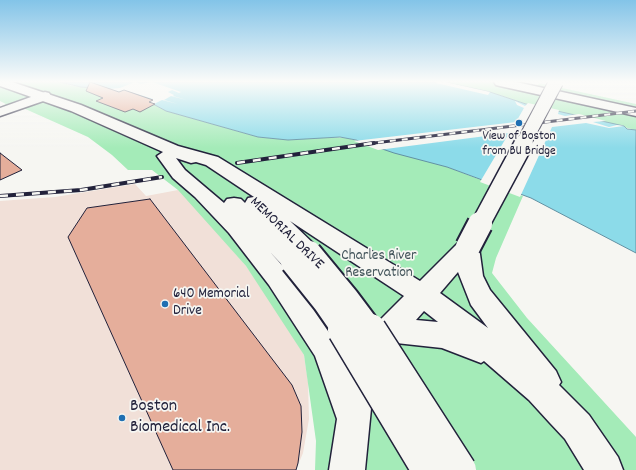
<!DOCTYPE html>
<html>
<head>
<meta charset="utf-8">
<style>
	body { margin:0 }
	canvas { display:block; background:#f6f6f2 }
</style>
</head>
<body>
<canvas width="636" height="470"></canvas>
<script>
const ctx = document.querySelector('canvas').getContext('2d');
ctx.lineJoin = 'round';
function paint(path, color) { ctx.fillStyle = color; ctx.fill(path, 'evenodd'); }
const shape = rows => new Path2D(rows.map(r => 'M' + r).join(''));
function strokePath(path, color, width, dash) { ctx.strokeStyle = color; ctx.lineWidth = width; ctx.lineCap = dash ? 'butt' : 'round'; ctx.setLineDash(dash || []); ctx.stroke(path); }
function label(font, color, halo, rows, align = 'center') {
  ctx.font = font + ' Dekko,sans-serif'; ctx.lineWidth = 3.5; ctx.setLineDash([]); ctx.textBaseline = 'middle'; ctx.strokeStyle = halo; ctx.fillStyle = color; for (const [text, x, y, turn = 0] of rows) {
    ctx.save(); ctx.translate(x, y); ctx.rotate((+turn || 0) * Math.PI / 180); ctx.textAlign = isNaN(turn) ? turn : align; if (halo) ctx.strokeText(text, 0, 0); ctx.fillText(text, 0, 0); ctx.restore();
  }
}
const built = shape([
	[135,184,146,196,178,190,188,198,246,266,278,311,304,355,308,382,309,419,303,453,296,470,0,470,0,201,55,197]
]);
const green = shape([
	[0,82,60,82,73,86,109,89,155,105,166,111,258,137,288,140,330,137,347,138,447,167,523,196,496,258,492,273,527,318,636,437,636,470,315,470,316,441,304,355,246,266,178,190,152,170,128,170,112,155,88,137,12,103,0,107,6,104,0,101],
	[445,82,491,82,534,91,539,83,636,104,636,130,526,104,490,92]
]);
const water = shape([
	[60,82,445,82,490,92,526,104,624,126,627,129,636,130,636,253,531,198,447,167,394,153,356,140,340,137,288,140,258,137,166,111,155,105,110,89,81,87,60,82]
]);
const pier = shape([
	[135,82,141,84,152,82,181,92,179,93,172,90,168,92,174,95,173,96,187,100,171,96,164,100,178,104,162,100,154,104,149,102,153,99,124,90,119,92,108,89,120,88],
	[437,82,445,82,490,92,488,95,436,83],
	[515,101,525,106,528,103,559,110,558,114,565,116,579,114,606,121,593,122,609,127,617,125,624,126,609,128,586,123,552,127,520,197,480,182,509,133,378,150,354,141,516,122,524,108,517,105]
]);
const building = shape([
	[90,82,119,92,124,90,153,100,149,102,155,104,140,112,133,109,125,112,96,101,103,98,86,91,90,82],
	[0,153,22,170,0,180,0,153],
	[150,199,292,385,301,406,302,432,298,463,296,470,173,470,68,237,87,208,150,199]
]);
const secondary = shape([
	[45,92,49,93,51,96,49,99,0,116,0,108,45,92]
]);
const trunk = shape([
	[0,82,12,82,81,105,178,146,218,157,420,281,460,241,468,239,476,241,479,247,483,276,490,290,556,371,561,382,559,385,589,415,618,457,623,470,584,470,565,439,550,423,529,400,484,361,481,363,442,348,396,343,377,373,373,388,365,470,329,470,337,419,315,356,269,285,229,233,195,197,173,178,157,156,163,152,71,111,0,86,0,82],
	[176,158,191,163,196,162,206,165,254,197,248,198,245,203,241,199,234,198,227,199,224,203,185,170,176,158],
	[290,221,404,296,379,321,352,357,348,366,337,339,287,271,270,252,285,268,293,271,301,268,305,262,304,260,309,262,317,259,321,253,317,247,290,221],
	[458,272,471,305,488,328,440,293,458,272],
	[424,311,438,322,416,320,424,311]
]);
const motorway = shape([
	[494,82,516,82,636,108,636,116,500,86,496,85,494,82]
]);
const railFar1 = shape([
	[366,144,636,111]
]);
const rail = shape([
	[237,163,374,143],
	[0,196,81,190,162,177]
]);
const trunkBridgeFar3 = shape([
	[523,144,556,82]
]);
const trunkBridgeFar2 = shape([
	[480,225,524,143]
]);
const trunkBridgeFar1 = shape([
	[468,247,480,224],
	[309,253,347,299,371,331],
	[293,262,325,302,345,331]
]);
const trunkBridge = shape([
	[344,330,428,470],
	[370,330,460,470]
]);
const markers = [
	[519,123,4,"#1f6fb2"],
	[165,304,4,"#1f6fb2"],
	[122,418,4,"#1f6fb2"]
];
const farPoinames = [
	["View of Boston",519,137],
	["from BU Bridge",519,152]
];
const streetNames = [
	["MEMORIAL DRIVE",286,234,44]
];
const parkNames = [
	["Charles River",379,257],
	["Reservation",379,274]
];
const poiNames = [
	["640 Memorial",173,295],
	["Drive",173,312]
];
const nearPoinames = [
	["Boston",130,408],
	["Biomedical Inc.",130,429]
];
paint(built, '#f1e0d8');
paint(green, '#a4ebb8');
paint(water, '#8cdbe9');
strokePath(water, '#6291a3', 1);
paint(pier, '#f6f6f2');
paint(building, '#e5ae9b');
strokePath(building, '#22223b', 1);
strokePath(secondary, '#22223b', 3);
strokePath(trunk, '#22223b', 3);
strokePath(motorway, '#22223b', 3);
paint(secondary, '#f6f6f2');
paint(trunk, '#f6f6f2');
paint(motorway, '#f6f6f2');
strokePath(railFar1, '#22223b', 3);
strokePath(rail, '#22223b', 4);
strokePath(railFar1, '#f6f6f2', 2, [6]);
strokePath(rail, '#f6f6f2', 2.5, [8]);
strokePath(trunkBridgeFar3, '#22223b', 16, []);
strokePath(trunkBridgeFar2, '#22223b', 21, []);
strokePath(trunkBridgeFar1, '#22223b', 28, []);
strokePath(trunkBridge, '#22223b', 35, []);
strokePath(trunkBridgeFar3, '#f6f6f2', 14);
strokePath(trunkBridgeFar2, '#f6f6f2', 18);
strokePath(trunkBridgeFar1, '#f6f6f2', 24);
strokePath(trunkBridge, '#f6f6f2', 32);
const sky = ctx.createLinearGradient(0, 0, 0, 148);
sky.addColorStop(0, '#83c4e8');
sky.addColorStop(0.55, '#fbfbf9');
sky.addColorStop(1, '#fbfbf900');
ctx.fillStyle = sky;
ctx.fillRect(0, 0, 636, 148);
for (const [x, y, r, color] of markers) { const dot = new Path2D(); dot.arc(x, y, r, 0, 2 * Math.PI); ctx.fillStyle = color; ctx.fill(dot); strokePath(dot, '#f6f6f2', 1.5); }
label('13px', '#22223b', '#f6f6f2', farPoinames);
label('15px', '#22223b', '#f6f6f2', streetNames);
label('15px', '#42545a', '#f6f6f2', parkNames);
label('15px', '#22223b', '#f6f6f2', poiNames, 'left');
label('18px', '#22223b', '#f6f6f2', nearPoinames, 'left');
</script>
</body>
</html>
